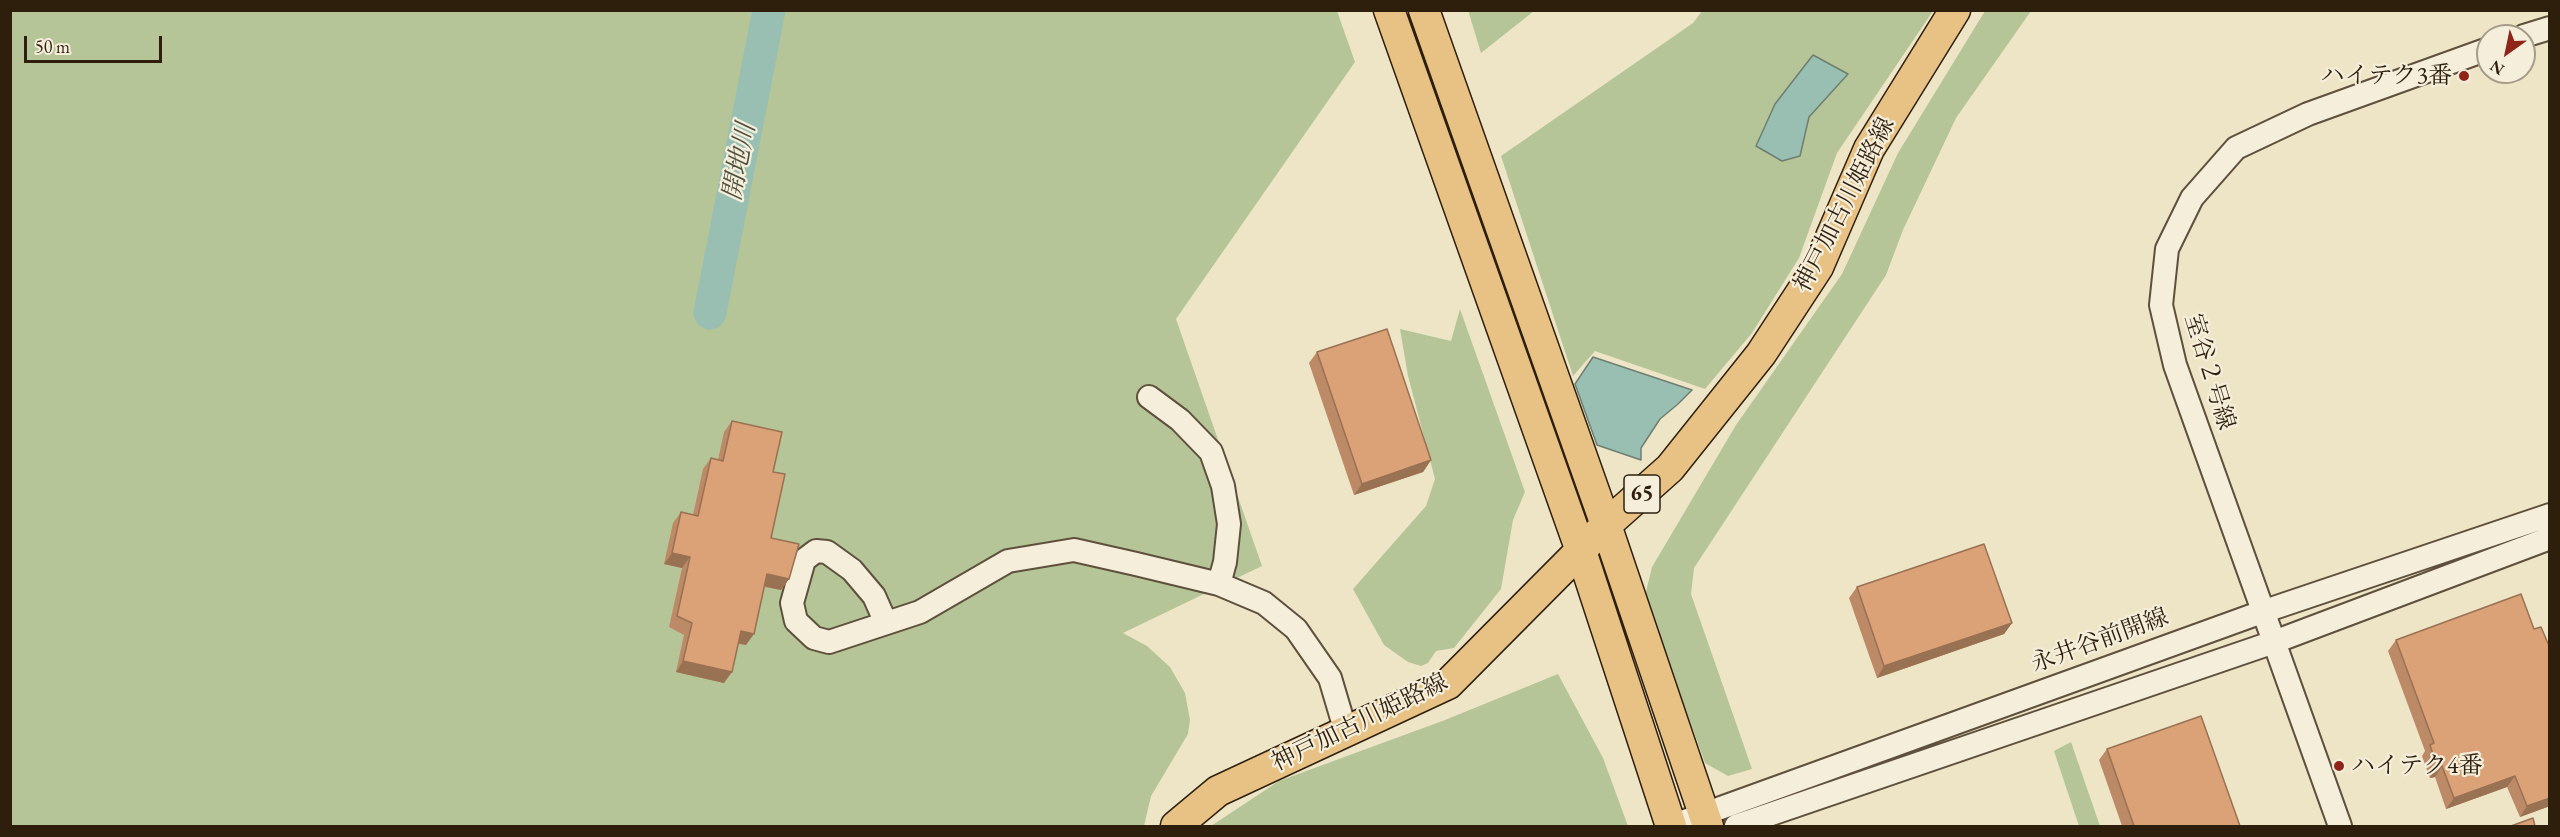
<!DOCTYPE html>
<html>
<head>
<meta charset="utf-8">
<style>
	body { margin:0 }
	#map { position:relative; width:2560px; height:837px; overflow:hidden; background:#eee5c7; font-family:"EB Garamond",serif }
	canvas { display:block }
	.frame { position:absolute; inset:0; border:12px solid #2e1f0d; pointer-events:none }
	.north { position:absolute; left:2476px; top:24px; width:60px; height:60px; box-sizing:border-box; background:#f4eedb; border:2px solid #a59b89; border-radius:50%; rotate:213deg; font-size:16px; font-weight:700; line-height:24px; text-align:center; color:#2e1f0d }
	.north::after { content:''; display:block; margin:auto; width:21px; height:27px; background:#8f2418; clip-path:polygon(50% 0,100% 100%,50% 72%,0 100%) }
	.scale { position:absolute; left:24px; top:36px; width:138px; height:27px; box-sizing:border-box; border:3px solid #2e1f0d; border-top:0; padding-left:8px; font-size:18px; line-height:21px; white-space:nowrap; color:#2e1f0d; -webkit-text-stroke:4px #f4eedb; paint-order:stroke }
</style>
</head>
<body>
<div id="map">
<canvas width="2560" height="837"></canvas>
<div class="frame"></div>
<div class="north">N</div>
<div class="scale">50 m</div>
</div>
<script>
const ctx = document.querySelector('canvas').getContext('2d');
ctx.lineJoin = 'round';
function paint(path, color) { ctx.fillStyle = color; ctx.fill(path, 'evenodd'); }
const shape = rows => new Path2D(rows.map(r => 'M' + r).join(''));
function strokePath(path, color, width, dash) { ctx.strokeStyle = color; ctx.lineWidth = width; ctx.lineCap = dash ? 'butt' : 'round'; ctx.setLineDash(dash || []); ctx.stroke(path); }
function label(font, color, halo, rows, align = 'center') {
  ctx.font = font + ' "EB Garamond","Noto Serif JP",serif'; ctx.lineWidth = 4.5; ctx.setLineDash([]); ctx.textBaseline = 'middle'; ctx.strokeStyle = halo; ctx.fillStyle = color; for (const [text, x, y, turn = 0] of rows) {
    ctx.save(); ctx.translate(x, y); ctx.rotate((+turn || 0) * Math.PI / 180); ctx.textAlign = isNaN(turn) ? turn : align; if (halo) ctx.strokeText(text, 0, 0); ctx.fillText(text, 0, 0); ctx.restore();
  }
}
const green = shape([
	[1468,10,1534,10,1534,11,1481,53],
	[10,11,1337,11,1355,62,1176,319,1262,566,1123,633,1147,646,1170,667,1185,693,1190,720,1188,734,1151,796,1144,826,11,826],
	[1702,11,1933,11,1837,153,1799,258,1752,333,1705,389,1595,351,1573,376,1501,156,1693,23],
	[1813,55,1848,74,1809,117],
	[1985,11,2031,11,1956,118,1903,230,1886,275,1694,568,1691,594,1752,769,1728,776,1705,763,1645,596,1652,567,1736,425,1842,274,1898,153],
	[1460,309,1525,492,1513,520,1501,589,1454,648,1436,651,1428,663,1421,666,1408,662,1384,645,1353,589,1426,506,1435,479,1408,376,1400,329,1451,341],
	[1558,674,1603,758,1628,826,1211,826,1279,781,1445,720],
	[2071,742,2100,826,2079,826,2054,751]
]);
const water = shape([
	[1813,55,1848,74,1809,117,1800,156,1782,161,1756,146,1775,104,1813,55],
	[1593,357,1692,390,1678,404,1660,419,1641,448,1641,460,1597,445,1575,384,1593,357]
]);
const river = shape([
	[710,313,769,10]
]);
const minor = shape([
	[2524,36,2550,28],
	[1149,397,1180,420,1211,452,1223,486,1229,524,1225,562,1219,584],
	[886,623,874,596,852,570,827,552,816,551,804,560,792,603,796,621,814,638,829,642,920,612,1008,561,1074,550,1136,564,1219,584,1264,603,1296,629,1330,678,1346,732],
	[1671,826,2262,612,2550,515],
	[1736,826,2274,642,2550,538],
	[2340,826,2175,365,2161,305,2167,249,2192,198,2236,148,2308,114,2488,49]
]);
const major = shape([
	[1389,10,1581,551,1671,826],
	[1424,10,1606,525,1708,826],
	[1176,826,1218,791,1448,684,1606,525,1670,468,1761,354,1818,267,1869,149,1955,10]
]);
const wall = shape([
	[1317,352,1431,460,1423,472,1354,495,1309,363],
	[732,421,773,472,771,538,789,579,781,590,764,587,746,645,738,644,724,683,676,672,684,635,669,627,682,568,664,564,673,523,681,512,693,515,703,469,711,458,718,460,724,432],
	[1857,587,2012,623,2004,634,1877,678,1849,598],
	[2534,629,2550,648,2550,806,2520,817,2507,787,2446,809,2435,777,2430,778,2422,756,2425,751,2388,651,2396,640],
	[2107,749,2240,826,2122,826,2099,760]
]);
const shadedWall = shape([
	[1431,460,1423,472,1354,495,1362,484],
	[672,553,690,557,682,568,664,564],
	[767,574,789,579,781,590,759,585],
	[2012,623,2004,634,1877,678,1884,666],
	[741,631,754,634,746,645,733,642],
	[683,661,732,672,724,683,676,672],
	[2442,766,2435,777,2430,778,2437,767],
	[2515,776,2507,787,2446,809,2454,798],
	[2550,798,2550,806,2520,817,2527,806]
]);
const building = shape([
	[1387,329,1431,460,1362,484,1317,352,1387,329],
	[732,421,782,432,773,472,785,474,771,538,799,544,789,579,767,574,754,634,741,631,732,672,683,661,692,623,677,616,690,557,672,553,681,512,698,516,711,458,723,461,732,421],
	[1984,544,2012,623,1884,666,1857,587,1984,544],
	[2521,594,2534,629,2541,627,2550,648,2550,798,2527,806,2515,776,2454,798,2442,766,2437,767,2430,745,2434,743,2396,640,2521,594],
	[2201,716,2240,826,2134,826,2107,749,2201,716],
	[2533,818,2535,826,2511,826,2533,818]
]);
const markers = [
	[2464,76,6,"#8f2418"],
	[2339,766,6,"#8f2418"]
];
const shields = [
	[1642,494,36]
];
const shieldNames = [
	["65",1642,494]
];
const poiNames = [
	["ハイテク3番",2452,76],
	["ハイテク4番",2351,766,"left"]
];
const streetNames = [
	["神戸加古川姫路線",1845,205,-63],
	["室谷２号線",2209,372,73],
	["永井谷前開線",2100,641,-20],
	["神戸加古川姫路線",1360,723,-26]
];
const waterNames = [
	["開地川",740,162,-79]
];
paint(green, '#b6c597');
paint(water, '#99bfb3');
strokePath(water, '#6e7f71', 1.5);
strokePath(river, '#99bfb3', 33);
strokePath(minor, '#5e503c', 26);
strokePath(major, '#2e1f0d', 33);
strokePath(minor, '#f4eedb', 22);
strokePath(major, '#e7c284', 30);
paint(wall, '#bc8a66');
paint(shadedWall, '#997153');
paint(building, '#dba177');
strokePath(building, '#997153', 1.5);
for (const [x, y, r, color] of markers) { const dot = new Path2D(); dot.arc(x, y, r, 0, 2 * Math.PI); ctx.fillStyle = color; ctx.fill(dot); strokePath(dot, '#f4eedb', 2); }
for (const [x, y, w] of shields) { const box = new Path2D(); box.roundRect(x - w / 2, y - 19, w, 38, 4.5); ctx.fillStyle = '#f4eedb'; ctx.fill(box); strokePath(box, '#2e1f0d', 1.5); }
label('bold 22px', '#2e1f0d', null, shieldNames);
label('24px', '#2e1f0d', '#f4eedb', poiNames, 'right');
label('24px', '#2e1f0d', '#f4eedb', streetNames);
label('italic 26px', '#4e4f3f', '#f4eedb', waterNames);
</script>
</body>
</html>
